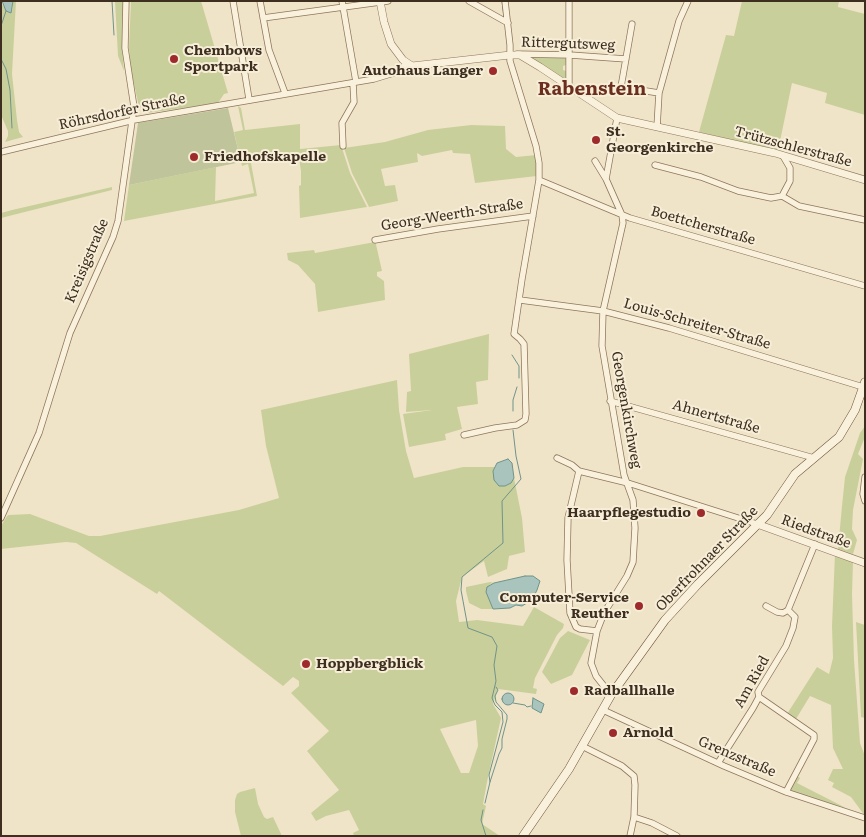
<!DOCTYPE html>
<html>
<head>
<meta charset="utf-8">
<style>
	body { margin:0 }
	#map { position:relative; width:866px; height:837px; overflow:hidden; background:#f0e4c8; font-family:Literata,serif }
	canvas { display:block }
	.frame { position:absolute; inset:0; border:2px solid #3d2e20; pointer-events:none }
</style>
</head>
<body>
<div id="map">
<canvas width="866" height="837"></canvas>
<div class="frame"></div>
</div>
<script>
const ctx = document.querySelector('canvas').getContext('2d');
ctx.lineJoin = 'round';
function paint(path, color) { ctx.fillStyle = color; ctx.fill(path, 'evenodd'); }
const shape = rows => new Path2D(rows.map(r => 'M' + r).join(''));
function strokePath(path, color, width, dash) { ctx.strokeStyle = color; ctx.lineWidth = width; ctx.lineCap = dash ? 'butt' : 'round'; ctx.setLineDash(dash || []); ctx.stroke(path); }
function label(font, color, halo, rows, align = 'center') {
  ctx.font = font + ' Literata,serif'; ctx.lineWidth = 4; ctx.setLineDash([]); ctx.textBaseline = 'middle'; ctx.strokeStyle = halo; ctx.fillStyle = color; for (const [text, x, y, turn = 0] of rows) {
    ctx.save(); ctx.translate(x, y); ctx.rotate((+turn || 0) * Math.PI / 180); ctx.textAlign = isNaN(turn) ? turn : align; if (halo) ctx.strokeText(text, 0, 0); ctx.fillText(text, 0, 0); ctx.restore();
  }
}
const green = shape([
	[1,1,3,6,12,11,13,1,16,1,12,74,17,120,19,132,23,137,5,142,8,136,8,131,1,115],
	[115,1,124,1,122,49,124,71,118,56],
	[131,1,201,1,228,93,224,94,218,103,147,113,139,107,131,70,129,48],
	[742,1,839,1,838,7,865,14,865,115,825,103,827,93,792,83,778,151,699,132,726,35,734,36],
	[527,56,566,57,566,65,563,66,563,70,566,71,566,80],
	[238,106,241,108,245,130,300,124,300,149,341,145,350,173,367,207,300,218,299,186,301,185,301,171,298,152,251,160,250,158,248,163,251,163,257,196,124,221,129,185,216,167,215,201,254,193,248,164,242,166,234,132,243,130],
	[471,125,505,126,506,149,516,157,536,155,537,176,475,183,470,154,453,153,452,150,422,156,417,153,418,162,381,169,385,186,395,185,398,201,369,207,352,173,344,148,385,142,428,130],
	[112,187,112,190,1,218,1,213,12,210],
	[375,240,382,271,377,272,377,276,384,281,385,300,318,312,315,284,298,265,288,260,287,253,314,250,315,253,375,242],
	[489,334,488,380,476,382,478,404,457,407,462,429,445,434,446,440,409,447,403,414,432,410,406,412,407,392,411,391,409,354],
	[397,380,399,410,406,451,414,478,463,467,495,467,493,471,505,486,511,483,514,478,522,518,525,552,509,556,507,569,488,577,484,561,462,577,456,601,459,622,477,620,523,626,534,607,564,624,563,628,557,635,535,678,533,688,537,689,536,694,498,689,493,704,501,718,487,782,483,804,486,806,482,824,500,836,354,836,353,833,359,830,349,810,326,816,316,821,311,813,339,790,307,751,329,731,291,693,299,686,299,681,293,677,283,686,159,591,157,594,76,543,66,542,1,549,1,526,7,516,9,515,30,514,89,536,100,536,239,510,279,498,266,446,261,410],
	[476,720,478,746,469,773,461,773,440,729],
	[865,426,865,437,858,454,863,459,853,510,852,529,857,540,853,554,838,549,842,506,845,477,860,433],
	[835,553,853,562,852,594,854,660,860,743,865,756,865,816,851,797,832,787,834,783,828,780,833,769,843,769,833,748,831,705,810,696,796,719,787,714,817,667,829,674,833,658,832,626],
	[490,582,494,583,490,584,488,596,493,609,481,609,469,603,466,591,466,587],
	[856,622,865,625,865,718,861,717],
	[568,631,590,640,572,675,551,684,542,672,560,638],
	[797,776,800,778,797,783,846,808,791,792,790,788],
	[255,788,258,804,264,817,267,819,273,817,282,836,241,836,235,812,235,800,237,794,240,792]
]);
const cemetery = shape([
	[228,108,241,162,129,185,138,123]
]);
const water = shape([
	[2,1,13,1,11,13,6,11,2,1],
	[508,459,512,463,514,478,511,483,505,486,499,486,494,480,493,471,497,463,508,459],
	[525,576,533,576,540,581,537,590,532,600,522,606,516,605,510,608,493,609,486,592,487,587,494,583,525,576],
	'502 699a6 6 0 1 1 12 0a6 6 0 1 1-12 0Z',
	[533,698,544,704,541,713,532,708,533,698]
]);
const stream = shape([
	[112,1,114,35],
	[502,1,504,17],
	[1,26,6,11],
	[1,59,6,69,10,90,12,128],
	[512,355,519,366,519,378],
	[513,411,513,400,517,387],
	[513,703,525,705,527,707,531,706],
	[490,782,499,754,502,748,502,739,507,719,507,715,496,702,495,696,498,690,496,687],
	[485,803,490,782,489,775,503,722,502,712,495,705,492,698,496,681,494,665,497,646,492,637,468,628,461,590,462,577,503,543,502,501,521,479,516,456,513,430],
	[483,810,481,820,486,836]
]);
const minor = shape([
	[233,1,249,99],
	[260,1,269,50,285,93],
	[342,1,356,82],
	[469,1,508,23],
	[263,18,388,1],
	[632,24,621,87,659,93],
	[517,54,570,55,626,59],
	[569,87,569,1],
	[657,127,659,93,679,21,688,1],
	[343,146,342,123,354,102,353,83],
	[1,152,134,120,374,79,397,72,406,64],
	[595,161,606,179],
	[655,165,701,177,738,191,771,198,782,196,790,181,790,168,783,156],
	[539,180,630,218,865,286],
	[782,196,799,206,865,220],
	[375,240,438,229,533,216],
	[520,300,603,311,669,328,863,387],
	[610,401,814,458],
	[464,435,495,428,517,425,525,420,526,414,524,344,520,339,514,334,522,279,539,180,539,163,536,146,510,61,510,45,505,1],
	[557,458,572,465,579,471],
	[865,477,863,494,865,501],
	[1,518,39,433,70,333,113,237,118,221,134,107,125,48,126,1],
	[766,606,777,612,783,613,788,610],
	[597,631,580,629,576,627,570,613,567,560,568,518,579,471,628,483,757,524],
	[611,695,596,676,591,663,597,631,604,613,627,576,633,562,635,528,633,500,624,475,602,346,603,311,623,223,622,215,606,179,617,118],
	[759,697,814,735,814,739,786,792],
	[603,710,724,766,786,792,865,818],
	[582,746,622,766,634,776,635,785,634,817,630,836],
	[718,763,753,708,759,697,758,692,786,646,793,628,795,617,788,610,815,544],
	[634,817,652,823,677,836]
]);
const tertiary = shape([
	[380,1,384,22,391,44,403,60,412,66,510,55,520,55,540,67,617,118,775,153,865,180],
	[757,524,865,563]
]);
const secondary = shape([
	[523,836,569,769,611,695,665,620,698,584,767,515,795,474,839,437,855,410,865,382]
]);
const markers = [
	[174,59,5,"#9e2a2b"],
	[493,71,5,"#9e2a2b"],
	[596,140,5,"#9e2a2b"],
	[194,157,5,"#9e2a2b"],
	[701,513,5,"#9e2a2b"],
	[639,606,5,"#9e2a2b"],
	[306,664,5,"#9e2a2b"],
	[574,691,5,"#9e2a2b"],
	[613,733,5,"#9e2a2b"]
];
const streetNames = [
	["Rittergutsweg",568,44,2],
	["Röhrsdorfer Straße",122,112,-12],
	["Trützschlerstraße",793,147,15],
	["Georg-Weerth-Straße",452,215,-9],
	["Boettcherstraße",703,226,16],
	["Kreisigstraße",87,261,-67],
	["Louis-Schreiter-Straße",697,324,16],
	["Georgenkirchweg",626,410,80],
	["Ahnertstraße",716,417,16],
	["Riedstraße",816,532,20],
	["Oberfrohnaer Straße",707,559,-46],
	["Am Ried",752,682,-61],
	["Grenzstraße",737,757,23]
];
const poiNames = [
	["Chembows",184,51],
	["Sportpark",184,67],
	["Autohaus Langer",483,71,"right"],
	["St.",606,132],
	["Georgenkirche",606,148],
	["Friedhofskapelle",204,157],
	["Haarpflegestudio",691,513,"right"],
	["Computer-Service",629,598,"right"],
	["Reuther",629,614,"right"],
	["Hoppbergblick",316,664],
	["Radballhalle",584,691],
	["Arnold",623,733]
];
const districtNames = [
	["Rabenstein",592,89]
];
paint(green, '#c9cf9b');
paint(cemetery, '#bfc49a');
paint(water, '#a9c4bc');
strokePath(water, '#6f938a', 1);
strokePath(stream, '#6f938a', 1);
strokePath(minor, '#8d765c', 7);
strokePath(tertiary, '#8d765c', 8);
strokePath(secondary, '#6f573f', 9);
strokePath(minor, '#faf1dc', 5.5);
strokePath(tertiary, '#faf1dc', 7);
strokePath(secondary, '#faf1dc', 8);
for (const [x, y, r, color] of markers) { const dot = new Path2D(); dot.arc(x, y, r, 0, 2 * Math.PI); ctx.fillStyle = color; ctx.fill(dot); strokePath(dot, '#f7eed8', 2); }
label('14px', '#3d2e20', '#f7eed8', streetNames);
label('bold 14px', '#3d2e20', '#f7eed8', poiNames, 'left');
label('bold 19px', '#6b2e1e', '#f7eed8', districtNames);
</script>
</body>
</html>
